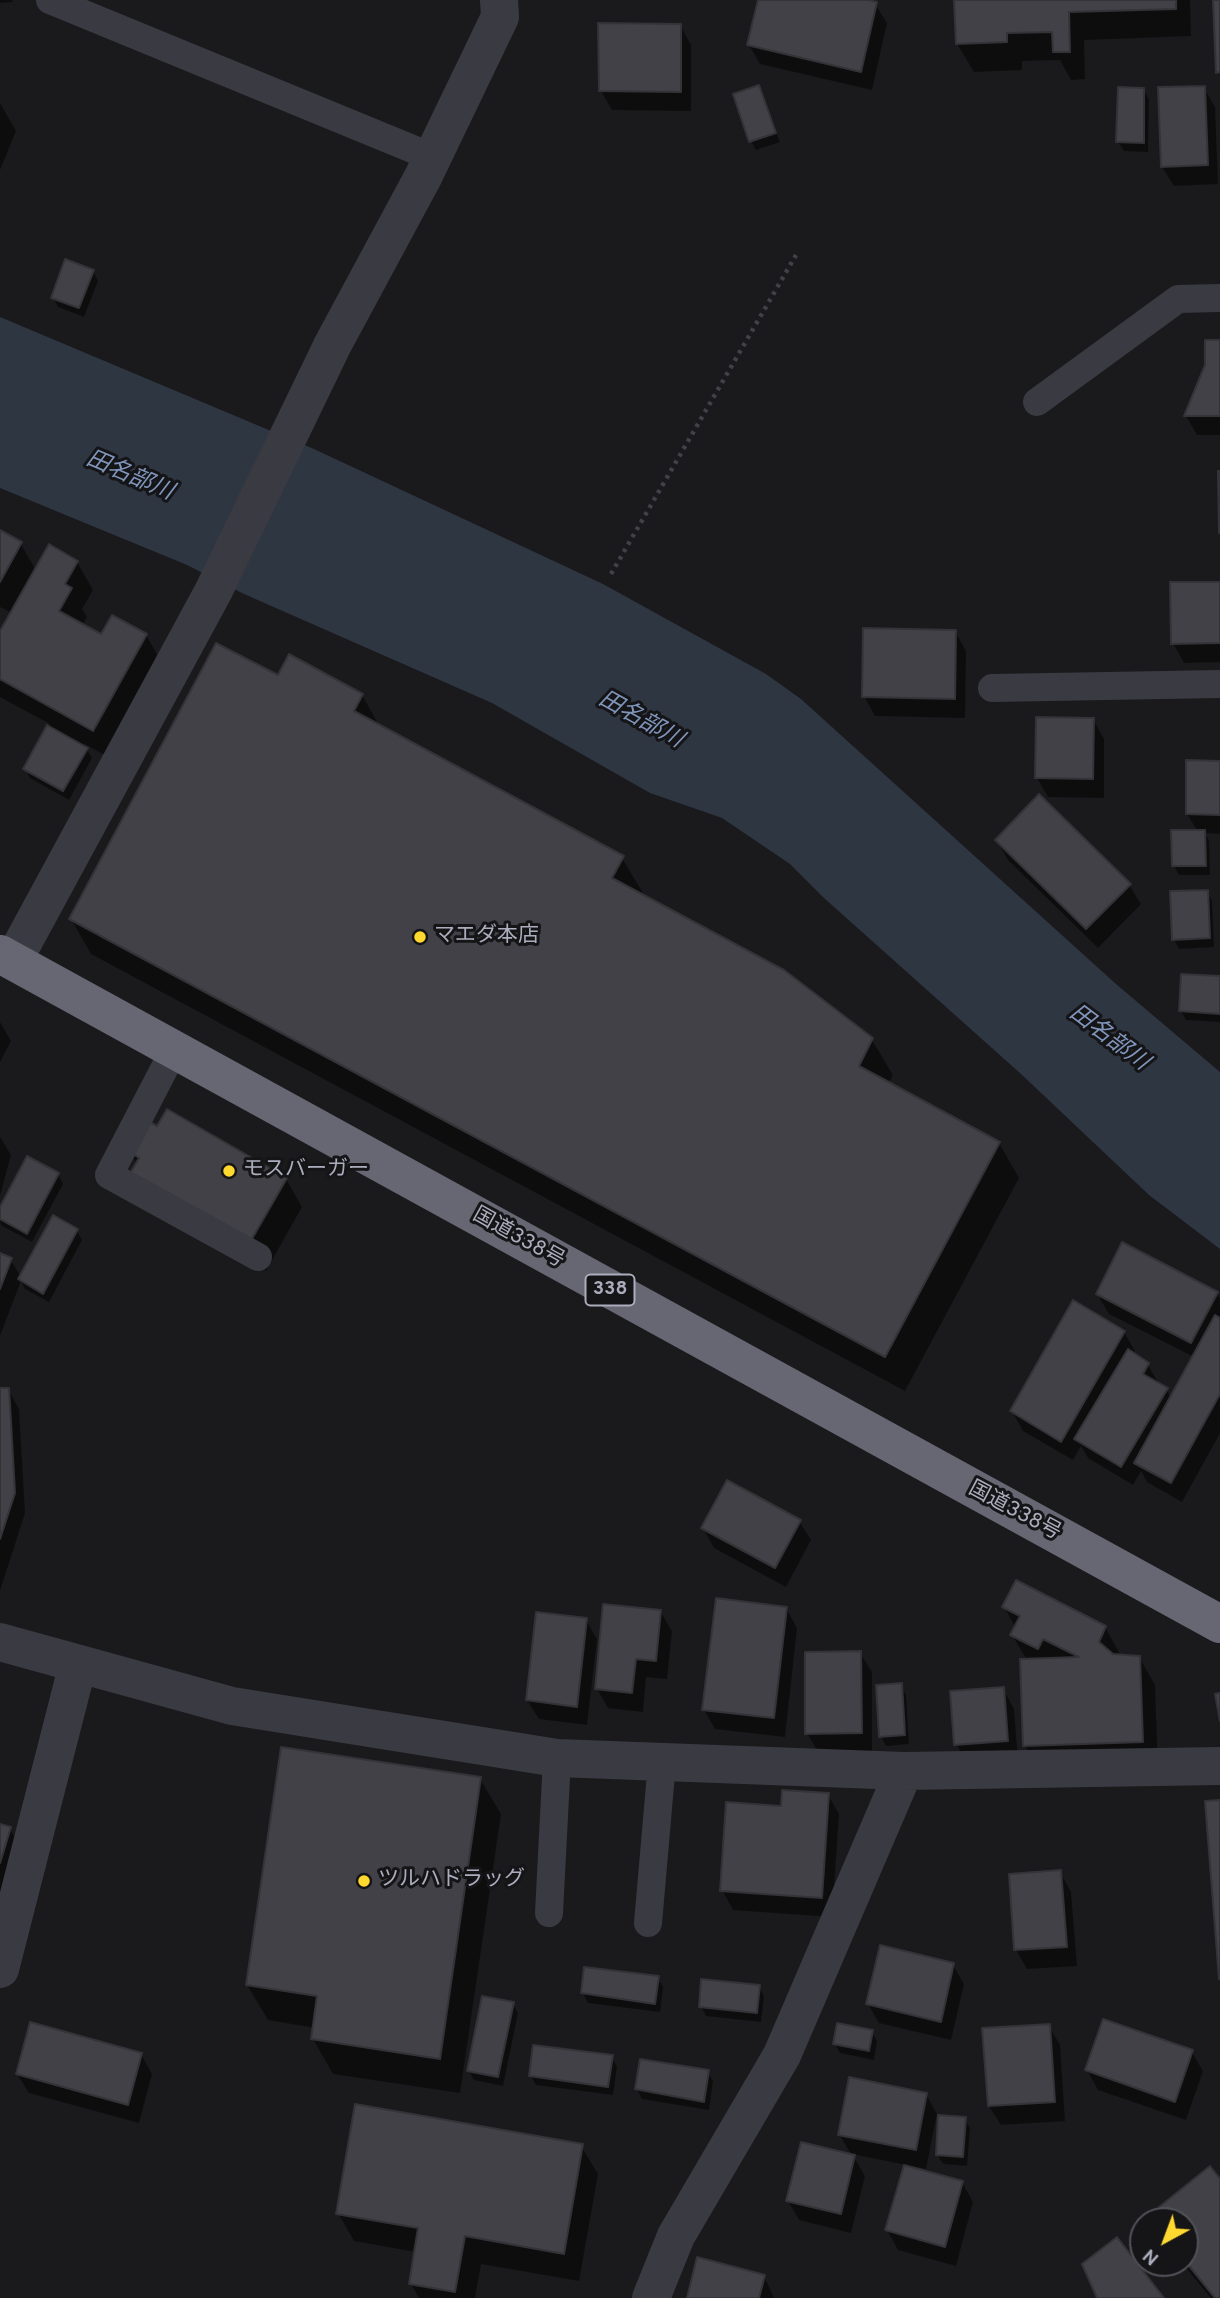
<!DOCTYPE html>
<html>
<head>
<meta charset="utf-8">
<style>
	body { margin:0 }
	#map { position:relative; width:1220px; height:2298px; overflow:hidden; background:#1a191c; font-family:Overpass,sans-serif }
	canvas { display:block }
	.north { position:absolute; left:1129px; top:2207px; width:70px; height:70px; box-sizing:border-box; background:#151417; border:2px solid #515159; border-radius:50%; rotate:221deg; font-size:19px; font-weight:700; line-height:28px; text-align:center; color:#abadbd }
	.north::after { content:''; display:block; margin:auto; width:24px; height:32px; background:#ffd92f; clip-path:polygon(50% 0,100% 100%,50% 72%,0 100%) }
</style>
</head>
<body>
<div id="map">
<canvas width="1220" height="2298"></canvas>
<div class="north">N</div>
</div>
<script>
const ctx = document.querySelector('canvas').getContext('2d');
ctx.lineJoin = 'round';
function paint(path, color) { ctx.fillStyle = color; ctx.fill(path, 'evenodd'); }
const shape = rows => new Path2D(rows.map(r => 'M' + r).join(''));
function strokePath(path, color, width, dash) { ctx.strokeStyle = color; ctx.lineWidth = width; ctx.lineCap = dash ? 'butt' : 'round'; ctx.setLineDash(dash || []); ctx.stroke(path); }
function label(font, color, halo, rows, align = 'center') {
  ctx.font = font + ' Overpass,"Noto Sans JP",sans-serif'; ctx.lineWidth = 6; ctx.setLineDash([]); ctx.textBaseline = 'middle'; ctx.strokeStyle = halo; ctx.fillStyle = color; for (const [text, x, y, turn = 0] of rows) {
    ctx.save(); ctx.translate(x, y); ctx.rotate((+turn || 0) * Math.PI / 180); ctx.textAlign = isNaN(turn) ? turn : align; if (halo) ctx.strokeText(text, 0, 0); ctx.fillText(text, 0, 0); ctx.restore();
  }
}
const water = shape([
	[0,317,314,449,603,584,766,674,801,699,1116,984,1220,1072,1220,1249,1149,1195,1021,1074,824,898,790,864,722,818,650,793,492,703,244,594,187,565,0,488]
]);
const shadow = shape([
	[0,0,12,0,13,2,0,3],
	[759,0,860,0,875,4,887,23,872,90,760,64,749,45],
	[956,0,1190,0,1191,36,1084,40,1085,79,1071,80,1060,60,1022,61,1022,70,974,72,957,44],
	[680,25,691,45,691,111,612,110,601,91],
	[758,87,780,142,756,150,751,141],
	[1204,88,1215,107,1218,184,1174,186,1162,167],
	[1143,90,1149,99,1148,152,1124,151,1118,142],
	[0,103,16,131,0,170],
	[93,271,98,281,84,317,58,307,53,297],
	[1220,342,1220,435,1197,435,1186,416,1207,365],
	[0,532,20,543,36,570,77,562,93,590,82,609,87,617,82,626,101,636,146,635,162,663,110,758,83,743,92,758,69,800,30,778,25,769,50,724,0,697,0,635,12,613,0,607],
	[1220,583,1220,662,1184,663,1173,643],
	[955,631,966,651,965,718,875,716,864,696],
	[279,678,362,695,380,727,622,858,643,893,641,896,872,1040,893,1075,888,1084,999,1143,1019,1178,905,1391,91,954,71,919],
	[1093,719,1104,739,1104,798,1048,797,1037,778],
	[1220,763,1220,834,1205,833,1209,841,1210,875,1179,875,1174,866,1198,832,1187,814],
	[997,841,1129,885,1141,904,1098,948,1008,860],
	[1207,892,1212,901,1214,947,1179,949,1174,939],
	[1220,978,1220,1022,1186,1020,1181,1011],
	[0,1022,11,1041,0,1062],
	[0,1137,11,1155,0,1196],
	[130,1151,286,1179,302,1207,266,1271,147,1204,137,1164],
	[58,1174,63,1184,32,1242,2,1226,0,1222,0,1211],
	[77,1231,82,1240,49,1302,25,1289,21,1281,0,1336,0,1255,10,1259,21,1277],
	[1217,1293,1220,1299,1220,1433,1182,1502,1147,1482,1141,1471,1133,1485,1088,1458,1081,1446,1073,1460,1023,1431,1012,1411,1124,1332,1135,1351,1133,1355,1148,1365,1159,1384,1166,1389,1171,1398,1194,1357,1109,1314,1097,1294],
	[8,1389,19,1409,25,1513,0,1591,0,1390],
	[799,1521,811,1540,786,1587,714,1548,703,1528],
	[1004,1607,1105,1627,1121,1656,1139,1657,1155,1685,1158,1770,1041,1773,1025,1745,1027,1660,1012,1635,1016,1628],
	[786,1608,797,1628,785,1737,715,1729,704,1710],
	[660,1611,672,1631,667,1679,646,1677,643,1712,608,1708,597,1689],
	[586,1620,597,1639,587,1725,539,1719,527,1700],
	[860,1653,872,1672,872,1752,818,1752,807,1733],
	[901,1685,906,1695,909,1744,886,1746,881,1736],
	[1003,1689,1014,1709,1018,1760,967,1763,956,1744],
	[480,1779,501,1814,460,2093,333,2074,313,2039,315,2028,268,2020,247,1985],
	[828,1795,839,1814,832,1917,733,1910,722,1890,782,1808],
	[0,1826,10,1829,21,1848,0,1917],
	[1060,1872,1071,1892,1077,1966,1027,1969,1016,1950],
	[953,1965,964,1984,951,2040,879,2023,868,2004],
	[658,1978,663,1987,660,2012,588,2003,583,1993],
	[759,1987,764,1996,761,2022,706,2016,701,2006],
	[513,2004,518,2013,503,2086,474,2080,469,2071],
	[1049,2026,1060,2045,1065,2121,1001,2125,989,2106],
	[872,2032,877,2041,874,2060,840,2053,835,2044],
	[1192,2052,1203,2071,1186,2120,1098,2090,1087,2070],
	[141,2054,152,2074,139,2123,29,2093,17,2074],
	[611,2057,617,2066,613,2095,536,2085,531,2076],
	[707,2072,713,2081,709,2110,642,2099,637,2089],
	[926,2094,937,2114,926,2169,917,2167,917,2170,962,2182,973,2202,956,2266,898,2250,887,2230,906,2165,852,2154,865,2176,851,2233,799,2220,788,2201,852,2156,839,2134],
	[964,2119,970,2128,967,2166,943,2164,937,2154],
	[581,2146,598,2174,579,2281,481,2264,475,2298,419,2298,411,2284,416,2252,354,2241,338,2213],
	[1220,2181,1220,2298,1211,2298,1182,2263,1185,2263,1185,2221,1169,2221,1161,2208],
	[764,2276,774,2298,689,2298]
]);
const building = shape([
	[758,0,868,0,877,2,861,72,747,45,758,0],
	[954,0,1176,0,1176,9,1069,12,1070,52,1053,52,1052,32,1007,33,1007,42,956,44,954,0],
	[1213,0,1220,0,1220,72,1216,73,1213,0],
	[598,23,681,24,681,92,599,91,598,23],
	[759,85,776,133,749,142,733,94,759,85],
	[1205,86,1208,165,1161,167,1158,87,1205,86],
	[1118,87,1144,88,1144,143,1116,142,1118,87],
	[65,259,94,270,79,308,51,298,65,259],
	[1205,340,1220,340,1220,416,1184,416,1205,365,1205,340],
	[1218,471,1220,471,1220,533,1219,533,1218,471],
	[0,530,22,542,0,582,0,530],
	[49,544,78,561,65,584,72,588,59,611,101,634,112,615,147,634,93,731,0,679,0,631,49,544],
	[1170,582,1220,582,1220,643,1171,644,1170,582],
	[863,628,956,630,955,699,862,697,863,628],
	[216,643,278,675,289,654,363,694,354,711,624,856,612,878,784,970,873,1038,859,1066,1000,1142,885,1357,69,919,216,643],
	[1036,717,1094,718,1093,779,1035,778,1036,717],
	[47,725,88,748,63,791,23,769,47,725],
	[1186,760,1220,761,1220,815,1186,814,1186,760],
	[1039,794,1131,884,1086,929,995,840,1039,794],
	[1171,830,1205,830,1206,866,1172,866,1171,830],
	[1208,890,1210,938,1172,940,1170,891,1208,890],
	[1181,974,1220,976,1220,1014,1179,1011,1181,974],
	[167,1109,287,1178,249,1244,129,1175,139,1158,128,1151,146,1120,157,1126,167,1109],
	[27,1156,59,1173,27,1234,0,1219,0,1207,27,1156],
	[53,1215,78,1229,43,1294,18,1279,53,1215],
	[1122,1242,1218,1292,1191,1343,1096,1294,1122,1242],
	[0,1253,12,1258,0,1289,0,1253],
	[1073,1300,1125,1331,1061,1442,1010,1411,1073,1300],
	[1215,1315,1220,1318,1220,1394,1171,1483,1134,1463,1215,1315],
	[1128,1349,1149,1363,1143,1374,1168,1388,1121,1467,1074,1439,1128,1349],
	[0,1388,9,1388,15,1493,0,1539,0,1388],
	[727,1480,801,1520,775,1568,701,1528,727,1480],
	[1016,1580,1106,1626,1099,1642,1113,1654,1140,1656,1143,1742,1023,1746,1020,1659,1079,1657,1043,1639,1038,1649,1010,1635,1020,1616,1002,1607,1016,1580],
	[716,1598,787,1607,774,1718,702,1710,716,1598],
	[603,1604,661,1610,656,1661,636,1659,632,1693,595,1689,603,1604],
	[536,1612,587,1618,577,1707,526,1700,536,1612],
	[861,1651,862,1733,805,1734,805,1652,861,1651],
	[902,1683,905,1735,879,1737,876,1685,902,1683],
	[1004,1687,1008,1741,954,1745,950,1691,1004,1687],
	[1220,1693,1220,1721,1215,1694,1220,1693],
	[281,1747,481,1777,440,2059,311,2039,317,1996,246,1985,281,1747],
	[782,1790,829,1793,822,1898,720,1891,726,1802,781,1806,782,1790],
	[1220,1800,1220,1979,1219,1979,1205,1801,1220,1800],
	[0,1824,11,1827,0,1863,0,1824],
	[1061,1870,1067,1947,1014,1950,1009,1874,1061,1870],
	[880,1945,954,1963,941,2022,866,2004,880,1945],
	[584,1967,659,1976,655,2004,581,1993,584,1967],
	[701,1979,760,1985,757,2013,699,2007,701,1979],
	[482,1996,514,2002,498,2077,467,2071,482,1996],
	[1103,2019,1193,2050,1175,2102,1085,2070,1103,2019],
	[30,2022,142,2053,128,2105,16,2074,30,2022],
	[837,2023,873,2030,869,2051,833,2044,837,2023],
	[1050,2024,1055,2102,988,2106,982,2028,1050,2024],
	[533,2045,613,2055,608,2087,529,2076,533,2045],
	[640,2059,709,2070,704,2102,635,2089,640,2059],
	[849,2077,927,2093,916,2150,838,2135,849,2077],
	[355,2104,583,2144,564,2254,465,2236,455,2292,409,2284,418,2228,336,2214,355,2104],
	[938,2115,966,2117,963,2157,936,2155,938,2115],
	[801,2142,855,2155,841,2214,786,2201,801,2142],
	[904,2165,963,2181,945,2247,885,2230,904,2165],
	[1210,2166,1220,2179,1220,2298,1215,2298,1185,2261,1185,2221,1171,2221,1159,2207,1210,2166],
	[1117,2237,1164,2298,1097,2298,1082,2264,1117,2237],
	[697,2257,765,2275,759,2298,687,2298,697,2257]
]);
const path = shape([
	[611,574,796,255]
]);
const lane = shape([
	[50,0,432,157],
	[1037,402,1178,299,1220,298],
	[992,688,1220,684],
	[174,1050,109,1175,258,1257],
	[549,1913,557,1758],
	[648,1923,662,1762]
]);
const street = shape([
	[13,961,213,592,333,344,423,177,500,17,499,0],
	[0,1642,232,1706,557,1758,904,1771,1220,1766],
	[0,1969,78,1664],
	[651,2298,676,2236,782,2055,904,1771]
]);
const highway = shape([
	[0,954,1220,1624]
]);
const markers = [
	[420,937,7,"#ffd92f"],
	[229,1171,7,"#ffd92f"],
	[364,1881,7,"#ffd92f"]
];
const shields = [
	[610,1290,49]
];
const shieldNames = [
	["338",610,1290]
];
const poiNames = [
	["マエダ本店",434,937],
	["モスバーガー",243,1171],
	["ツルハドラッグ",378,1881]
];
const streetNames = [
	["国道338号",518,1239,29],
	["国道338号",1014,1512,28]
];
const waterNames = [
	["田名部川",129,477,23],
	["田名部川",640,721,29],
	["田名部川",1108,1039,37]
];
paint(water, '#2e3642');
paint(shadow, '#0007');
paint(building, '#414147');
strokePath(building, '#343338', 2);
strokePath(path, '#404149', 4.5, [3.5, 5]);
strokePath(lane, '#3a3a42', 28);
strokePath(street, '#3a3a42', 38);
strokePath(highway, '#666773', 38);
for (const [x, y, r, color] of markers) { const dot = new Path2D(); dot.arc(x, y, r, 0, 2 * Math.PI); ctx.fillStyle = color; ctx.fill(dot); strokePath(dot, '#151417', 2.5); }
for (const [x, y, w] of shields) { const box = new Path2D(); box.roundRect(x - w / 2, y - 15.5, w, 31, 5); ctx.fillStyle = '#151417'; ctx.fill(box); strokePath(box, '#abadbd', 2); }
label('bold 19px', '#abadbd', null, shieldNames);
label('21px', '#abadbd', '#151417', poiNames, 'left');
label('21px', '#abadbd', '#151417', streetNames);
label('italic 23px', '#7f95ba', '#151417', waterNames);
</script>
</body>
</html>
